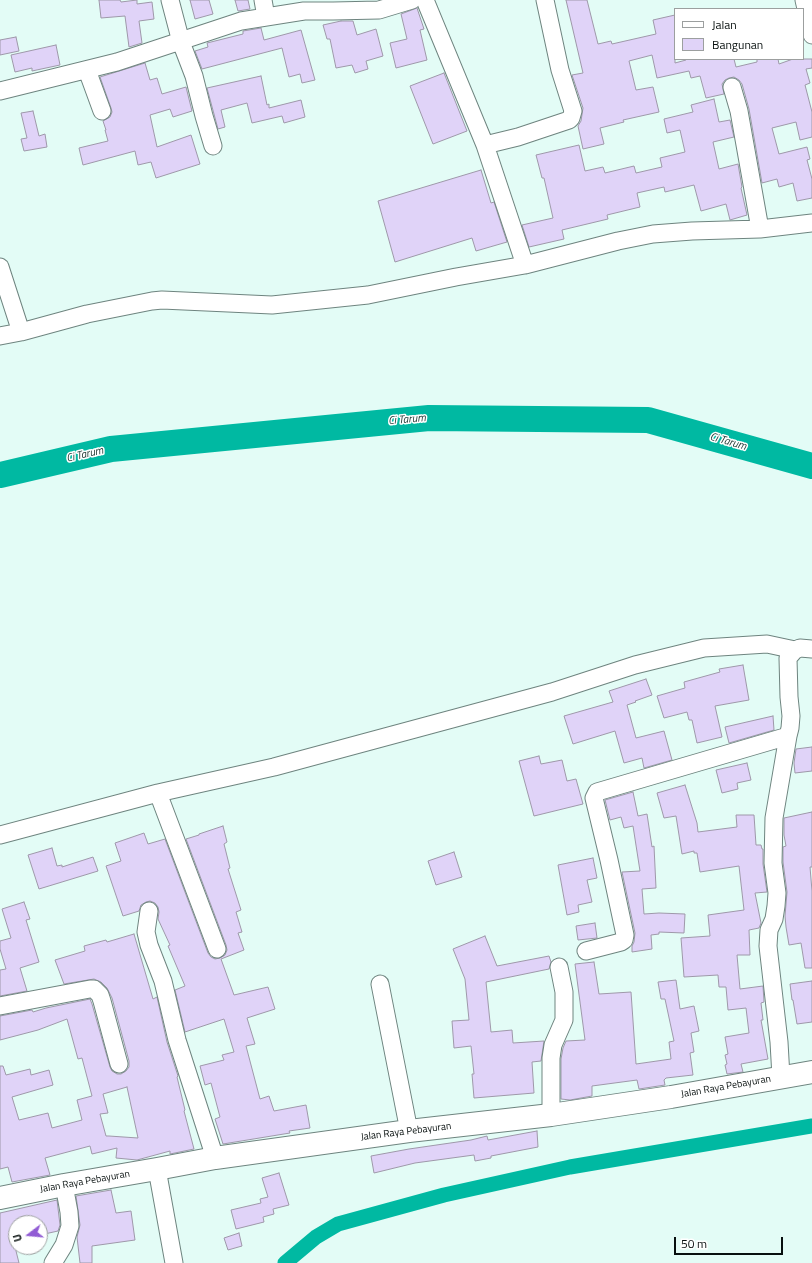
<!DOCTYPE html>
<html>
<head>
<meta charset="utf-8">
<style>
	body { margin:0 }
	#map { position:relative; width:812px; height:1263px; overflow:hidden; background:#e3fcf6; font-family:"Titillium Web",sans-serif }
	canvas { display:block }
	.legend { position:absolute; left:674px; top:8px; width:130px; height:52px; box-sizing:border-box; background:#fff; border:1px solid #9c9f9f; margin:0; padding:5px 7px; list-style:none; font-size:12px; color:#070f0e }
	.legend li { display:flex; align-items:center; gap:8px; height:20px }
	.legend b { width:20px; border:1px solid #9c9f9f }
	.north { position:absolute; left:8px; top:1215px; width:40px; height:40px; box-sizing:border-box; background:#fff; border:1px solid #9c9f9f; border-radius:50%; rotate:254deg; font-size:11px; font-weight:700; line-height:16px; text-align:center; color:#070f0e }
	.north::after { content:''; display:block; margin:auto; width:14px; height:18px; background:#915cd4; clip-path:polygon(50% 0,100% 100%,50% 72%,0 100%) }
	.scale { position:absolute; left:674px; top:1237px; width:109px; height:18px; box-sizing:border-box; border:2px solid #070f0e; border-top:0; padding-left:5px; font-size:12px; line-height:14px; white-space:nowrap; color:#070f0e; -webkit-text-stroke:3px #fff; paint-order:stroke }
</style>
</head>
<body>
<div id="map">
<canvas width="812" height="1263"></canvas>
<ul class="legend">
<li><b style="height:5px;background:#fff"></b>Jalan</li>
<li><b style="height:11px;background:#e0d3f8"></b>Bangunan</li>
</ul>
<div class="north">U</div>
<div class="scale">50 m</div>
</div>
<script>
const ctx = document.querySelector('canvas').getContext('2d');
ctx.lineJoin = 'round';
const shape = rows => new Path2D(rows.map(r => 'M' + r).join(''));
function strokePath(path, color, width, dash) { ctx.strokeStyle = color; ctx.lineWidth = width; ctx.lineCap = dash ? 'butt' : 'round'; ctx.setLineDash(dash || []); ctx.stroke(path); }
function paint(path, color) { ctx.fillStyle = color; ctx.fill(path, 'evenodd'); }
function label(font, color, halo, rows, align = 'center') {
  ctx.font = font + ' "Titillium Web",sans-serif'; ctx.lineWidth = 3; ctx.setLineDash([]); ctx.textBaseline = 'middle'; ctx.strokeStyle = halo; ctx.fillStyle = color; for (const [text, x, y, turn = 0] of rows) {
    ctx.save(); ctx.translate(x, y); ctx.rotate((+turn || 0) * Math.PI / 180); ctx.textAlign = isNaN(turn) ? turn : align; if (halo) ctx.strokeText(text, 0, 0); ctx.fillText(text, 0, 0); ctx.restore();
  }
}
const canal = shape([
	[285,1263,316,1237,338,1224,444,1195,570,1167,812,1126]
]);
const river = shape([
	[0,475,111,449,429,418,648,420,812,466]
]);
const building = shape([
	[99,0,120,0,121,2,137,0,137,4,152,2,154,19,139,21,142,43,129,47,125,16,101,18,99,0],
	[190,0,209,0,213,14,195,19,190,0],
	[235,0,248,0,250,9,238,11,235,0],
	[566,0,587,0,598,44,611,41,612,44,656,34,653,20,675,15,675,63,686,60,686,59,734,59,736,67,757,62,757,59,778,59,779,64,793,59,812,59,812,68,806,69,810,83,805,85,812,112,812,137,800,140,796,122,772,128,779,154,807,147,810,159,807,160,812,179,812,198,797,201,793,183,779,187,777,179,762,183,749,109,742,84,739,80,734,77,729,78,725,80,722,84,724,94,706,98,700,76,691,78,689,71,657,78,652,55,629,61,636,90,653,87,659,112,623,120,624,122,600,128,604,144,583,149,578,126,581,121,583,108,572,75,583,73,566,0],
	[417,8,424,29,420,30,427,60,396,68,390,43,407,39,401,14,417,8],
	[341,21,353,21,357,35,376,29,383,56,366,61,368,69,355,73,352,65,336,68,330,39,327,39,323,25,341,21],
	[261,28,264,40,301,30,315,80,302,83,300,74,289,77,282,48,202,69,195,51,208,47,207,43,243,34,243,31,261,28],
	[16,37,19,51,0,55,0,40,16,37],
	[56,45,60,65,32,71,32,68,15,72,11,55,56,45],
	[145,63,150,80,157,78,162,94,186,87,192,111,173,117,170,109,150,115,157,147,191,135,200,164,156,178,151,162,138,165,135,151,83,165,79,148,108,141,105,130,106,130,103,121,110,117,112,112,111,108,100,77,145,63],
	[444,73,467,131,433,144,410,86,444,73],
	[261,76,267,105,269,104,269,108,301,100,305,117,284,123,282,116,252,123,247,103,221,110,225,127,218,129,207,88,261,76],
	[714,99,719,122,730,120,734,137,713,142,719,169,738,164,742,187,741,188,747,215,730,220,726,204,701,211,694,185,665,192,664,187,637,193,640,207,607,215,608,219,562,230,564,239,529,247,522,225,553,218,544,178,542,178,536,155,579,145,585,171,603,167,605,173,634,166,636,173,662,167,660,158,685,152,680,130,667,133,664,119,693,112,691,105,714,99],
	[33,111,39,136,45,134,47,147,24,151,21,139,27,138,21,113,33,111],
	[481,170,491,203,494,202,507,242,476,251,472,238,395,262,378,201,481,170],
	[743,665,749,700,715,706,722,737,697,743,692,720,689,720,687,712,664,718,657,696,685,688,684,682,720,672,719,669,743,665],
	[646,679,652,695,635,701,636,702,627,705,636,738,664,731,672,760,644,768,642,758,624,763,615,731,573,744,564,716,613,702,609,691,646,679],
	[773,716,774,730,729,743,725,727,773,716],
	[812,747,812,771,795,773,794,763,796,749,812,747],
	[539,756,541,764,562,760,567,781,576,779,583,804,534,816,519,761,539,756],
	[747,763,751,780,737,783,738,789,722,793,716,770,747,763],
	[685,785,697,823,698,832,737,827,736,815,754,815,756,845,761,845,762,849,763,849,763,864,767,892,755,893,761,923,759,928,749,930,750,955,737,955,740,989,763,986,764,1002,761,1003,763,1020,761,1020,768,1059,741,1064,743,1072,727,1074,725,1065,727,1064,725,1055,728,1054,725,1037,749,1033,746,1008,728,1010,726,987,719,987,718,975,684,977,681,938,710,936,708,915,744,910,739,866,700,872,697,853,694,853,694,851,682,854,676,816,664,818,657,793,685,785],
	[633,792,638,816,647,814,652,847,654,846,656,888,642,889,644,914,659,913,685,914,684,933,659,932,659,934,651,935,652,949,632,952,632,946,634,942,635,933,622,872,640,871,633,826,624,828,621,817,610,820,605,800,633,792],
	[812,812,812,867,810,867,812,891,812,968,805,968,801,943,789,945,786,927,785,916,787,892,783,862,783,847,786,846,784,835,784,818,812,812],
	[223,826,227,842,224,844,230,868,228,869,241,910,236,912,242,932,238,933,244,950,221,959,234,995,268,987,275,1009,247,1018,255,1044,246,1046,260,1099,269,1096,274,1111,306,1105,310,1128,289,1131,290,1133,223,1144,215,1119,220,1117,211,1083,205,1085,200,1066,224,1060,222,1055,234,1052,224,1019,185,1032,175,990,185,986,168,946,170,945,158,919,159,912,158,907,155,903,150,901,146,902,141,905,139,911,123,916,106,866,121,861,115,843,144,833,148,844,165,839,208,953,211,957,215,959,220,958,225,955,227,950,226,945,186,839,199,835,199,834,223,826],
	[52,848,57,866,62,865,62,867,93,857,98,871,39,889,28,855,52,848],
	[454,852,462,877,436,885,428,861,454,852],
	[593,858,597,878,587,880,592,902,578,905,579,912,567,915,558,865,593,858],
	[24,902,30,919,26,920,39,962,20,968,27,991,0,996,0,970,6,969,0,949,0,941,11,938,2,909,24,902],
	[595,923,597,938,578,940,576,926,595,923],
	[134,934,153,999,157,997,167,1042,178,1076,177,1077,185,1110,184,1111,194,1149,170,1154,170,1151,137,1160,116,1158,117,1148,92,1154,90,1146,45,1158,50,1175,12,1182,8,1167,0,1169,0,1066,3,1066,6,1075,30,1069,31,1075,49,1070,53,1085,12,1097,19,1120,48,1113,52,1128,82,1120,77,1100,92,1096,82,1058,78,1059,67,1019,38,1030,0,1040,0,1016,32,1010,33,1012,46,1008,90,999,92,1004,110,1067,112,1071,117,1074,121,1074,126,1071,129,1067,129,1061,112,998,107,988,101,982,94,979,64,984,55,960,85,951,84,946,106,940,107,942,134,934],
	[127,1087,138,1138,109,1136,106,1136,100,1114,108,1113,103,1094,127,1087],
	[485,936,497,966,549,956,551,962,549,969,486,982,491,1032,512,1030,513,1043,544,1041,541,1061,532,1062,534,1093,474,1098,472,1074,474,1074,471,1046,454,1048,452,1021,469,1020,465,979,453,949,485,936],
	[594,962,599,994,631,992,636,1064,671,1059,669,1042,674,1041,665,999,661,999,658,982,676,980,680,1009,694,1006,699,1031,691,1033,694,1052,690,1053,693,1075,666,1078,664,1080,665,1085,639,1089,637,1080,592,1086,592,1096,570,1100,561,1099,561,1059,563,1048,566,1041,585,1040,575,964,594,962],
	[812,981,812,1022,797,1024,793,1000,792,1000,790,984,812,981],
	[537,1131,538,1147,491,1156,491,1158,475,1161,474,1155,415,1163,374,1173,371,1156,409,1149,471,1140,487,1136,488,1140,537,1131],
	[279,1173,289,1205,273,1209,274,1214,263,1217,264,1222,236,1229,231,1210,261,1203,260,1199,268,1197,262,1178,279,1173],
	[111,1190,116,1213,131,1211,135,1240,92,1246,92,1263,80,1263,77,1237,80,1225,76,1196,111,1190],
	[57,1200,60,1225,58,1231,40,1235,40,1223,16,1223,16,1251,19,1263,0,1263,0,1213,57,1200],
	[239,1233,242,1246,228,1250,224,1238,239,1233]
]);
const minor = shape([
	[170,0,181,42,194,76,204,116,213,146],
	[263,0,266,17],
	[425,0,485,145,525,265],
	[804,0,812,35],
	[87,70,102,111],
	[732,87,739,111,760,229],
	[0,91,117,62,241,21,304,11,333,11,379,10,412,0],
	[485,145,518,137,569,120,571,118,573,111,560,70,545,0],
	[0,267,21,332],
	[0,336,21,332,87,314,152,301,162,300,272,305,368,295,456,277,525,265,618,241,653,234,692,231,760,229,812,223],
	[158,793,217,949],
	[0,835,158,793,274,767,552,692,635,665,704,648,767,644,795,650],
	[149,911,146,932,149,945,163,981,177,1040,215,1158],
	[586,951,621,942,624,940,625,935,609,860,594,798,597,792,788,736],
	[380,984,409,1131],
	[0,1006,90,989,94,989,100,995,102,1001,119,1064],
	[781,1077,779,1042,768,946,769,930,774,919,776,906,777,893,773,863,774,818,788,736,790,728,791,716,789,697,788,658,795,650,800,648,812,649],
	[551,1115,551,1058,553,1045,564,1020,564,992,559,967],
	[157,1169,174,1263],
	[53,1263,64,1245,70,1226,69,1212,64,1185]
]);
const major = shape([
	[0,1198,64,1185,157,1169,215,1158,409,1131,551,1115,671,1097,812,1072]
]);
const streetNames = [
	["Jalan Raya Pebayuran",726,1087,-10],
	["Jalan Raya Pebayuran",406,1132,-7],
	["Jalan Raya Pebayuran",85,1182,-10]
];
const waterNames = [
	["Ci Tarum",407,420,-5],
	["Ci Tarum",728,442,16],
	["Ci Tarum",85,455,-13]
];
strokePath(canal, '#00b9a2', 15);
strokePath(river, '#00b9a2', 26);
paint(building, '#e0d3f8');
strokePath(building, '#9e98a9', 1);
strokePath(minor, '#6e847f', 19);
strokePath(major, '#6e847f', 24);
strokePath(minor, '#fff', 17);
strokePath(major, '#fff', 22);
label('10px', '#070f0e', '#fff', streetNames);
label('italic 11px', '#213934', '#fff', waterNames);
</script>
</body>
</html>
